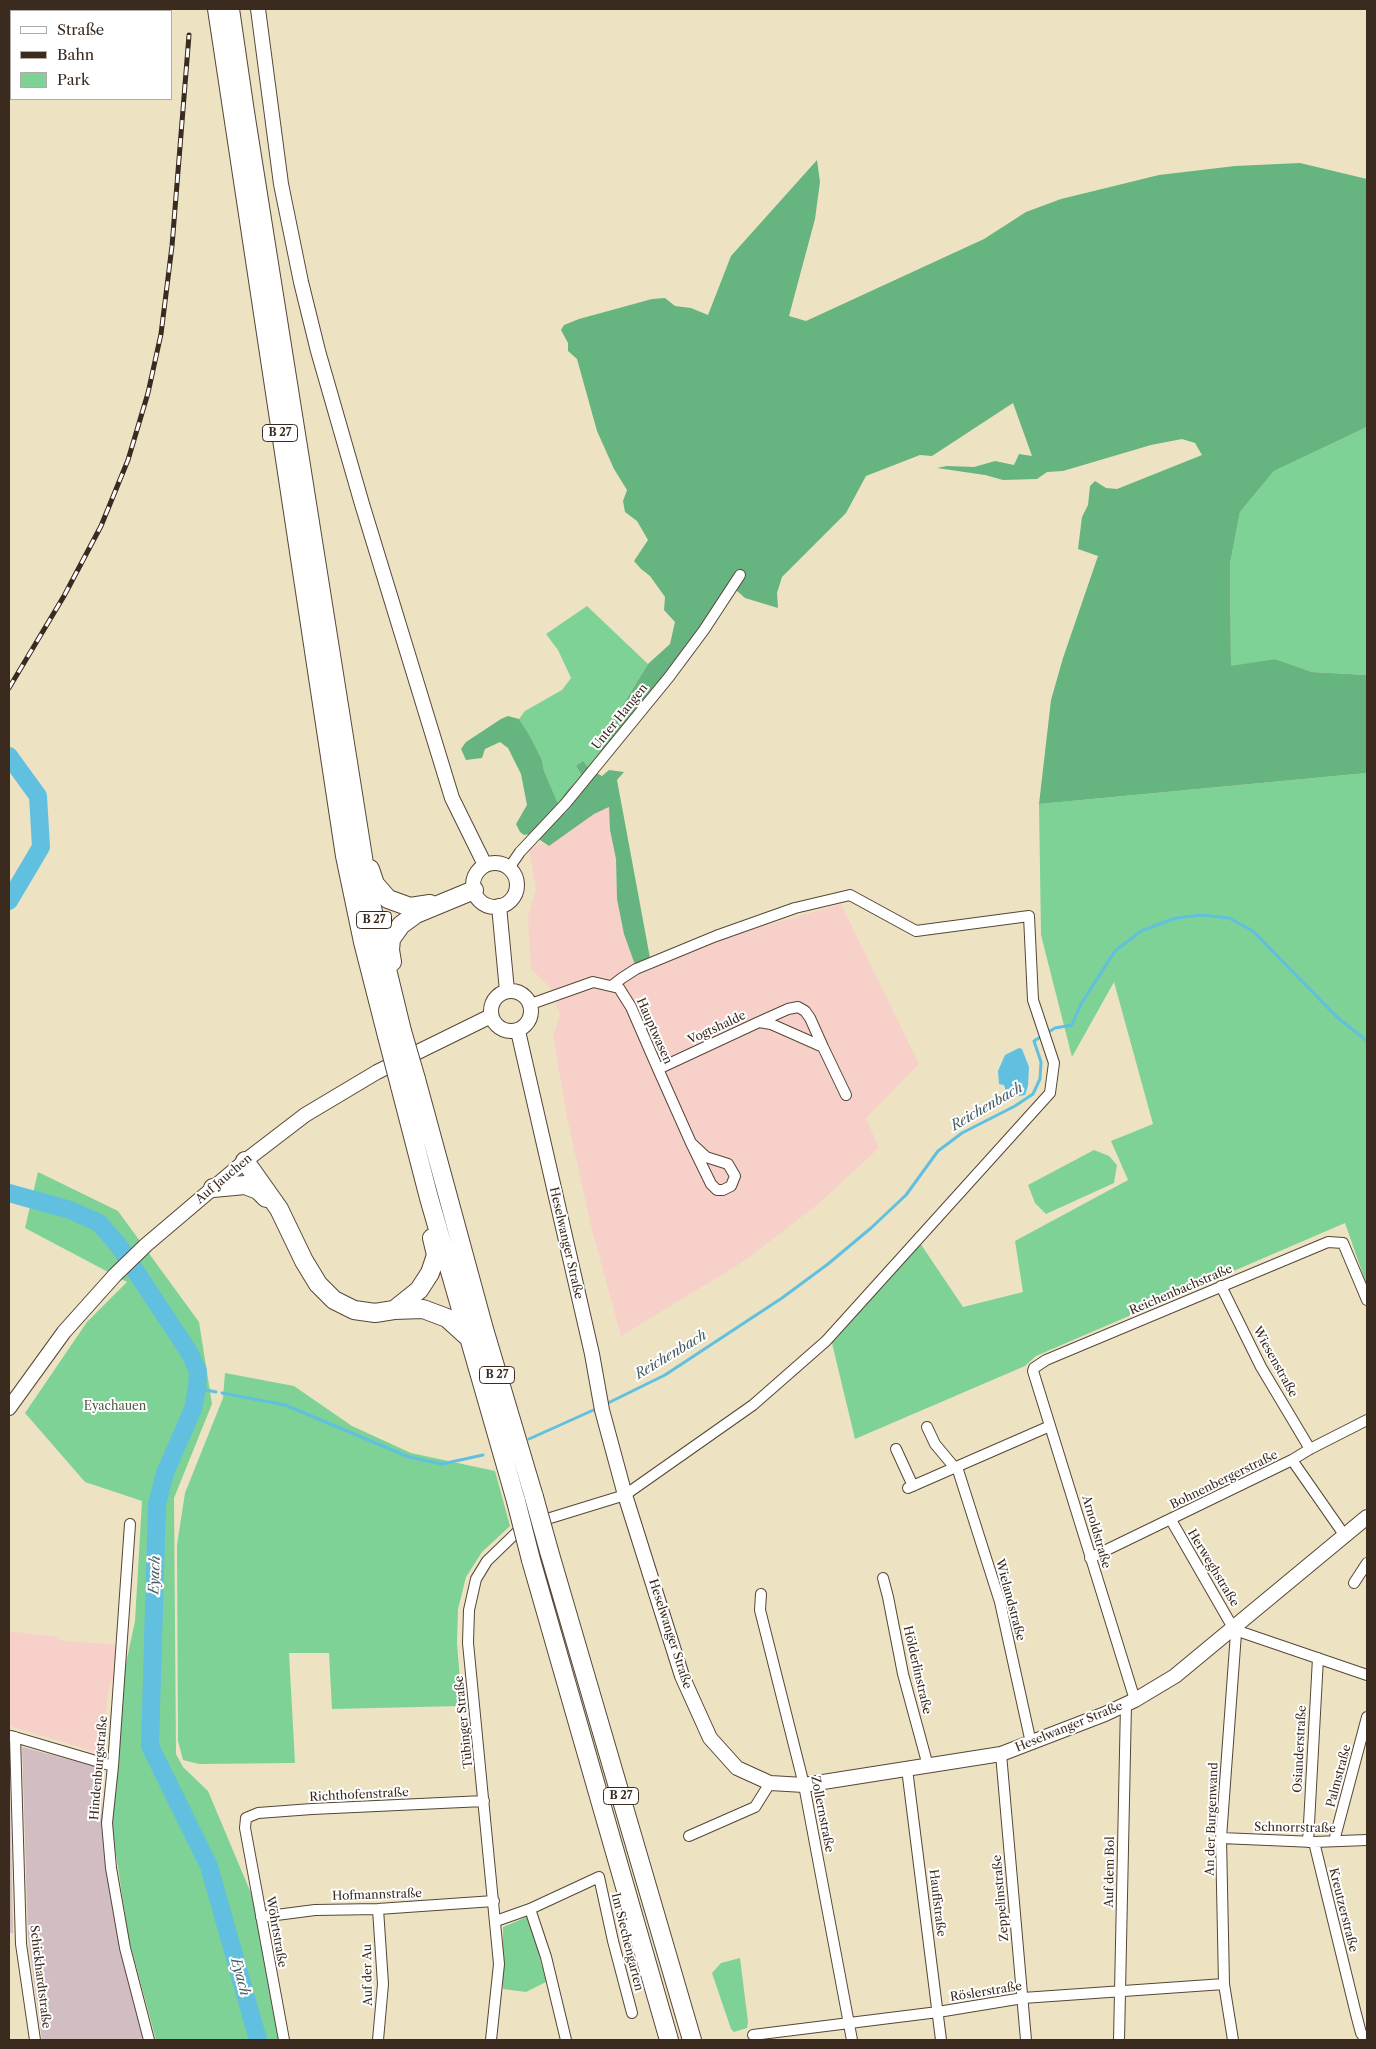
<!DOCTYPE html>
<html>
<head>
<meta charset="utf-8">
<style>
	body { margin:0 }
	#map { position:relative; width:1376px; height:2049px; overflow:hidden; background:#ede3c3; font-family:"Libre Caslon Text",serif }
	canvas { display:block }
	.frame { position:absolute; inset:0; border:10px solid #3b2a1e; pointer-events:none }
	.legend { position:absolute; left:10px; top:10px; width:162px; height:90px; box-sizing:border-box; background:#fff; border:1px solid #b1aaa5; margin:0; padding:6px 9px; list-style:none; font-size:15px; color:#3b2a1e }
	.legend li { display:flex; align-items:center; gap:10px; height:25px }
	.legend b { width:25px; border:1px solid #b1aaa5 }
</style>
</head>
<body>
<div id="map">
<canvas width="1376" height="2049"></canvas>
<div class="frame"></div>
<ul class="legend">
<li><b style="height:6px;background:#fff"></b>Straße</li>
<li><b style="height:6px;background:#3b2a1e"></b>Bahn</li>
<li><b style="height:14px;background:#7ed296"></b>Park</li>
</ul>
</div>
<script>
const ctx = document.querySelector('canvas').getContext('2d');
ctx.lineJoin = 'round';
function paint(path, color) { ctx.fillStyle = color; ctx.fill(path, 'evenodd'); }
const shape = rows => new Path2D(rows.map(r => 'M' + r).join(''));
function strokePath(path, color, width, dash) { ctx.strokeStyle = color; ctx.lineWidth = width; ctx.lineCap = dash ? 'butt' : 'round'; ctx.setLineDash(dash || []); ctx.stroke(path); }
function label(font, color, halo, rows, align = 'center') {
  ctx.font = font + ' "Libre Caslon Text",serif'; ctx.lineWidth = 4; ctx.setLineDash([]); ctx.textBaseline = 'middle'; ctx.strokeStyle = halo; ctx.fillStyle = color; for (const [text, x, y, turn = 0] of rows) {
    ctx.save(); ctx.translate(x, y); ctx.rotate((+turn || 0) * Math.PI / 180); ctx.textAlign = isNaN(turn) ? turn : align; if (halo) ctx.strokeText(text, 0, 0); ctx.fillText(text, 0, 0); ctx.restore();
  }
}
const built = shape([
	[609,807,610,830,616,859,617,899,634,962,639,967,642,974,715,940,841,904,919,1064,866,1118,879,1148,816,1206,741,1263,621,1336,593,1234,567,1117,553,1036,560,1015,551,988,531,969,528,917,536,888,529,850,541,843,549,846,594,814],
	[9,1631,57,1637,57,1639,66,1641,121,1645,118,1682,110,1681,100,1753,9,1726]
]);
const industrial = shape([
	[9,1745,13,1933,9,1933],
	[22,1747,101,1768,103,1843,119,1939,143,2038,132,2040,42,2040,28,1937]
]);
const green = shape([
	[1367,427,1367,675,1312,672,1275,659,1231,667,1230,564,1240,512,1274,471],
	[587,606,648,664,619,711,597,737,604,754,592,770,576,766,582,776,567,790,558,805,544,771,542,760,519,719,525,711,562,690,571,678,558,650,546,634],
	[1367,773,1367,1286,1345,1223,1036,1356,1025,1366,855,1439,831,1339,918,1240,963,1307,1023,1292,1015,1241,1128,1180,1111,1141,1153,1124,1114,982,1072,1057,1041,935,1039,804],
	[1094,1150,1109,1156,1117,1165,1114,1183,1046,1214,1035,1203,1028,1185],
	[38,1172,118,1211,199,1322,212,1404,174,1498,176,1754,183,1767,208,1791,261,1917,284,2040,156,2040,129,1940,111,1822,124,1673,135,1621,142,1501,85,1482,25,1413,87,1322,127,1282,25,1228],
	[225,1373,294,1386,352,1426,411,1453,495,1471,510,1526,482,1552,466,1577,458,1609,457,1643,462,1706,332,1709,329,1653,289,1653,295,1763,199,1764,183,1760,178,1741,177,1545,185,1493,223,1398],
	[529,1916,546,1982,526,1992,503,1989,503,1927],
	[740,1958,748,2022,747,2028,734,2032,731,2029,712,1973,721,1963]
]);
const forest = shape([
	[817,160,820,182,815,219,789,316,806,321,984,239,1026,212,1061,199,1159,175,1235,166,1300,163,1367,179,1367,427,1274,471,1240,512,1230,564,1231,666,1275,659,1312,672,1367,675,1367,773,1039,804,1051,700,1063,658,1098,556,1078,549,1082,517,1088,505,1090,486,1095,481,1106,488,1117,489,1202,455,1195,443,1182,439,1151,445,1063,471,1047,472,1037,479,1003,480,985,475,937,468,947,466,974,467,995,461,1014,465,1019,454,1032,456,1013,403,932,456,920,455,866,476,846,513,782,577,777,593,778,608,745,598,736,590,604,754,597,737,619,711,648,664,670,644,675,622,664,610,665,597,650,576,641,569,634,561,648,540,637,521,625,512,623,501,627,490,614,469,597,431,577,359,568,351,568,343,561,330,564,325,579,319,652,299,665,298,675,306,691,308,708,315,731,256],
	[508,716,519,719,529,735,542,760,544,771,558,804,567,790,582,776,576,766,583,761,589,769,602,776,609,770,624,772,617,780,650,958,639,967,634,962,624,934,617,899,616,859,610,830,609,807,594,814,549,846,531,834,524,835,520,832,516,824,527,805,521,774,508,748,500,742,485,749,482,758,466,760,461,749,466,742,501,719]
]);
const water = shape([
	[1019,1048,1022,1049,1029,1067,1028,1086,1025,1095,1008,1098,1004,1085,999,1084,998,1071,1005,1055]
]);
const stream = shape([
	[565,812,570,806],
	[197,1388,216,1392],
	[222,1393,285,1405,409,1457,442,1464,483,1455],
	[606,1404,665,1375,782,1298,828,1264,871,1228,906,1195,938,1151,962,1133,1015,1106,1033,1094,1040,1079,1041,1062,1034,1041,1055,1028,1072,1025,1081,1004,1115,951,1141,931,1176,918,1201,915,1229,918,1253,931,1337,1017,1367,1041],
	[529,1439,598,1408]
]);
const river = shape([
	[9,756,38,796,41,847,9,901],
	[9,1193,70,1210,99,1223,119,1246,189,1352,198,1371,197,1388,193,1409,165,1473,157,1504,150,1746,209,1866,258,2040]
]);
const street = shape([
	[509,868,520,852,566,803,669,677,704,630,740,575],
	[531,1004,593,982,619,988,631,1007,658,1069,691,1143,711,1184,717,1190,723,1190,731,1186,735,1176,728,1164,706,1157,691,1143],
	[823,1047,846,1095],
	[658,1069,759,1022,771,1024,823,1047,810,1018,805,1011,798,1007,788,1009,759,1022],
	[1221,1286,1261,1367,1310,1449],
	[927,1427,935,1444,955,1468],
	[896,1449,913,1486],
	[1292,1460,1345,1536],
	[957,1467,1000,1602,1031,1743],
	[908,1488,1050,1426],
	[1171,1520,1236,1633,1221,1838,1224,1984,1233,2040],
	[130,1524,113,1766,107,1823,111,1868,125,1948,149,2040],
	[1090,1558,1292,1460,1310,1449,1367,1420],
	[883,1578,888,1597,903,1674,928,1766],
	[1354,1583,1367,1563],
	[761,1594,760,1610,804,1785,852,2040],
	[1235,1628,1238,1631,1367,1675],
	[1135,1700,1033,1371,1034,1368,1046,1360,1328,1242,1343,1243,1367,1300],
	[11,1736,113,1766],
	[15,1737,21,1944,35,2040],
	[1001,1754,1026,2040],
	[907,1769,941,2040],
	[689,1836,755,1807,770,1783],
	[1221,1838,1314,1842,1367,1840],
	[1334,1841,1367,1717],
	[1308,1842,1318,1658],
	[1314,1842,1356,2014,1361,2033,1366,2040],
	[530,1909,546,1957,566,2040],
	[261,1917,315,1910,378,1909,494,1901],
	[496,1921,530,1909,599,1877,613,1941,632,2013],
	[753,2035,938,2012,1023,1998,1224,1984],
	[284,2040,245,1828,246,1818,258,1813,312,1809,484,1801],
	[378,2040,383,1984,378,1909],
	[491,2040,499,1964,468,1643,469,1610,476,1579,487,1561,516,1533,534,1523,625,1495,753,1405,826,1341,1050,1093,1054,1063,1033,1000,1029,916,916,931,850,895,795,908,716,936,636,969,622,978,613,985],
	[1119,2040,1126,1704]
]);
const secondary = shape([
	[258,9,281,184,301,282,318,351,362,504,452,798,485,865],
	'473 885a22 22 0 1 1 44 0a22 22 0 1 1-44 0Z',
	[499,906,507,991],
	'491 1011a20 20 0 1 1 40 0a20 20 0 1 1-40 0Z',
	[518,1031,592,1354,602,1410,625,1495,682,1676,710,1738,737,1768,770,1783,804,1785,1001,1754,1105,1714,1135,1700,1175,1676,1367,1517],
	[9,1408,64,1332,115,1275,146,1245,245,1161,305,1115,377,1072,491,1016]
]);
const highway = shape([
	[217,9,345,856,363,942,387,1036],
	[230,9,245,112,369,895,402,1031],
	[370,869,375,884,388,899,410,907,430,904],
	[392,962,390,950,391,939,401,925,416,914,474,890],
	[416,1079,484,1329,534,1497],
	[400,1086,429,1198,516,1501],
	[245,1161,279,1209,304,1261,318,1284,334,1300,354,1310,375,1313,394,1310,423,1309,447,1318,468,1337],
	[213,1188,245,1185,258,1190,266,1198],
	[394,1310,419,1290,430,1273,436,1255,432,1238],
	[549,1551,692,2040],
	[531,1560,669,2040]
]);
const rail = shape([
	[9,688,64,596,101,526,128,460,148,393,161,334,172,246,189,35]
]);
const highwayBridge = shape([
	[402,1031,416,1079],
	[387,1036,400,1086],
	[534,1497,549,1551],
	[516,1501,531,1560]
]);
const shields = [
	[280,433,35],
	[374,920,35],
	[497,1375,35],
	[621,1796,35]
];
const shieldNames = [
	["B 27",280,433],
	["B 27",374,920],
	["B 27",497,1375],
	["B 27",621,1796]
];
const streetNames = [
	["Unter Hangen",620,717,-51],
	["Vogtshalde",717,1028,-25],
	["Hauptwasen",654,1031,66],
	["Auf Jauchen",224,1179,-40],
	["Heselwanger Straße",566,1243,77],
	["Reichenbachstraße",1181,1290,-23],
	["Wiesenstraße",1275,1362,61],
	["Bohnenbergerstraße",1224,1480,-26],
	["Arnoldstraße",1096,1532,74],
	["Herweghstraße",1213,1568,59],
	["Wielandstraße",1010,1600,75],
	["Heselwanger Straße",670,1634,72],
	["Hölderlinstraße",917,1670,77],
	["Tübinger Straße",464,1722,-96],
	["Heselwanger Straße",1069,1727,-22],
	["Osianderstraße",1300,1749,-87],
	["Hindenburgstraße",99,1768,-85],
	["Palmstraße",1339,1776,-75],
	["Richthofenstraße",359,1795,-3],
	["Zollernstraße",822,1814,79],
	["An der Burgenwand",1212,1819,-88],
	["Schnorrstraße",1295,1828,1],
	["Auf dem Bol",1110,1872,-89],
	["Hofmannstraße",377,1895,-2],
	["Zeppelinstraße",1001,1898,-95],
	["Hauffstraße",937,1903,83],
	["Kreutzerstraße",1343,1910,76],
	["Wöhrtstraße",276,1932,80],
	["Im Siechengarten",627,1942,76],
	["Auf der Au",368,1975,-91],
	["Schickhardtstraße",40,1977,83],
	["Röslerstraße",986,1992,-9]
];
const parkNames = [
	["Eyachauen",115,1407]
];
const waterNames = [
	["Reichenbach",987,1107,-30],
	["Reichenbach",671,1355,-31],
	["Eyach",155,1575,-88],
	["Eyach",240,1977,75]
];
paint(built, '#f7d0ca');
paint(industrial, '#d2bec2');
paint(green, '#7ed296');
paint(forest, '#66b47f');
paint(water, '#61bfdf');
strokePath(stream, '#61bfdf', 3);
strokePath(river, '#61bfdf', 18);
strokePath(street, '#564637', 12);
strokePath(secondary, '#564637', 16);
strokePath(highway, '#564637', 20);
strokePath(street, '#fff', 10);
strokePath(secondary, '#fff', 14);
strokePath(highway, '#fff', 18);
strokePath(rail, '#3b2a1e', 5);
strokePath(rail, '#fff', 3, [9]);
strokePath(highwayBridge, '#564637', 20, []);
strokePath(highwayBridge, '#fff', 18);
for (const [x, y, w] of shields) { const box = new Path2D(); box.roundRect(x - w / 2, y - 8.5, w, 17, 4); ctx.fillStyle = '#fff'; ctx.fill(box); strokePath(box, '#3b2a1e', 1); }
label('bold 11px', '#3b2a1e', null, shieldNames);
label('12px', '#3b2a1e', '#fff', streetNames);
label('12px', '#4f5c42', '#fff', parkNames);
label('italic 14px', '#485e62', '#fff', waterNames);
</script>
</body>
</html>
